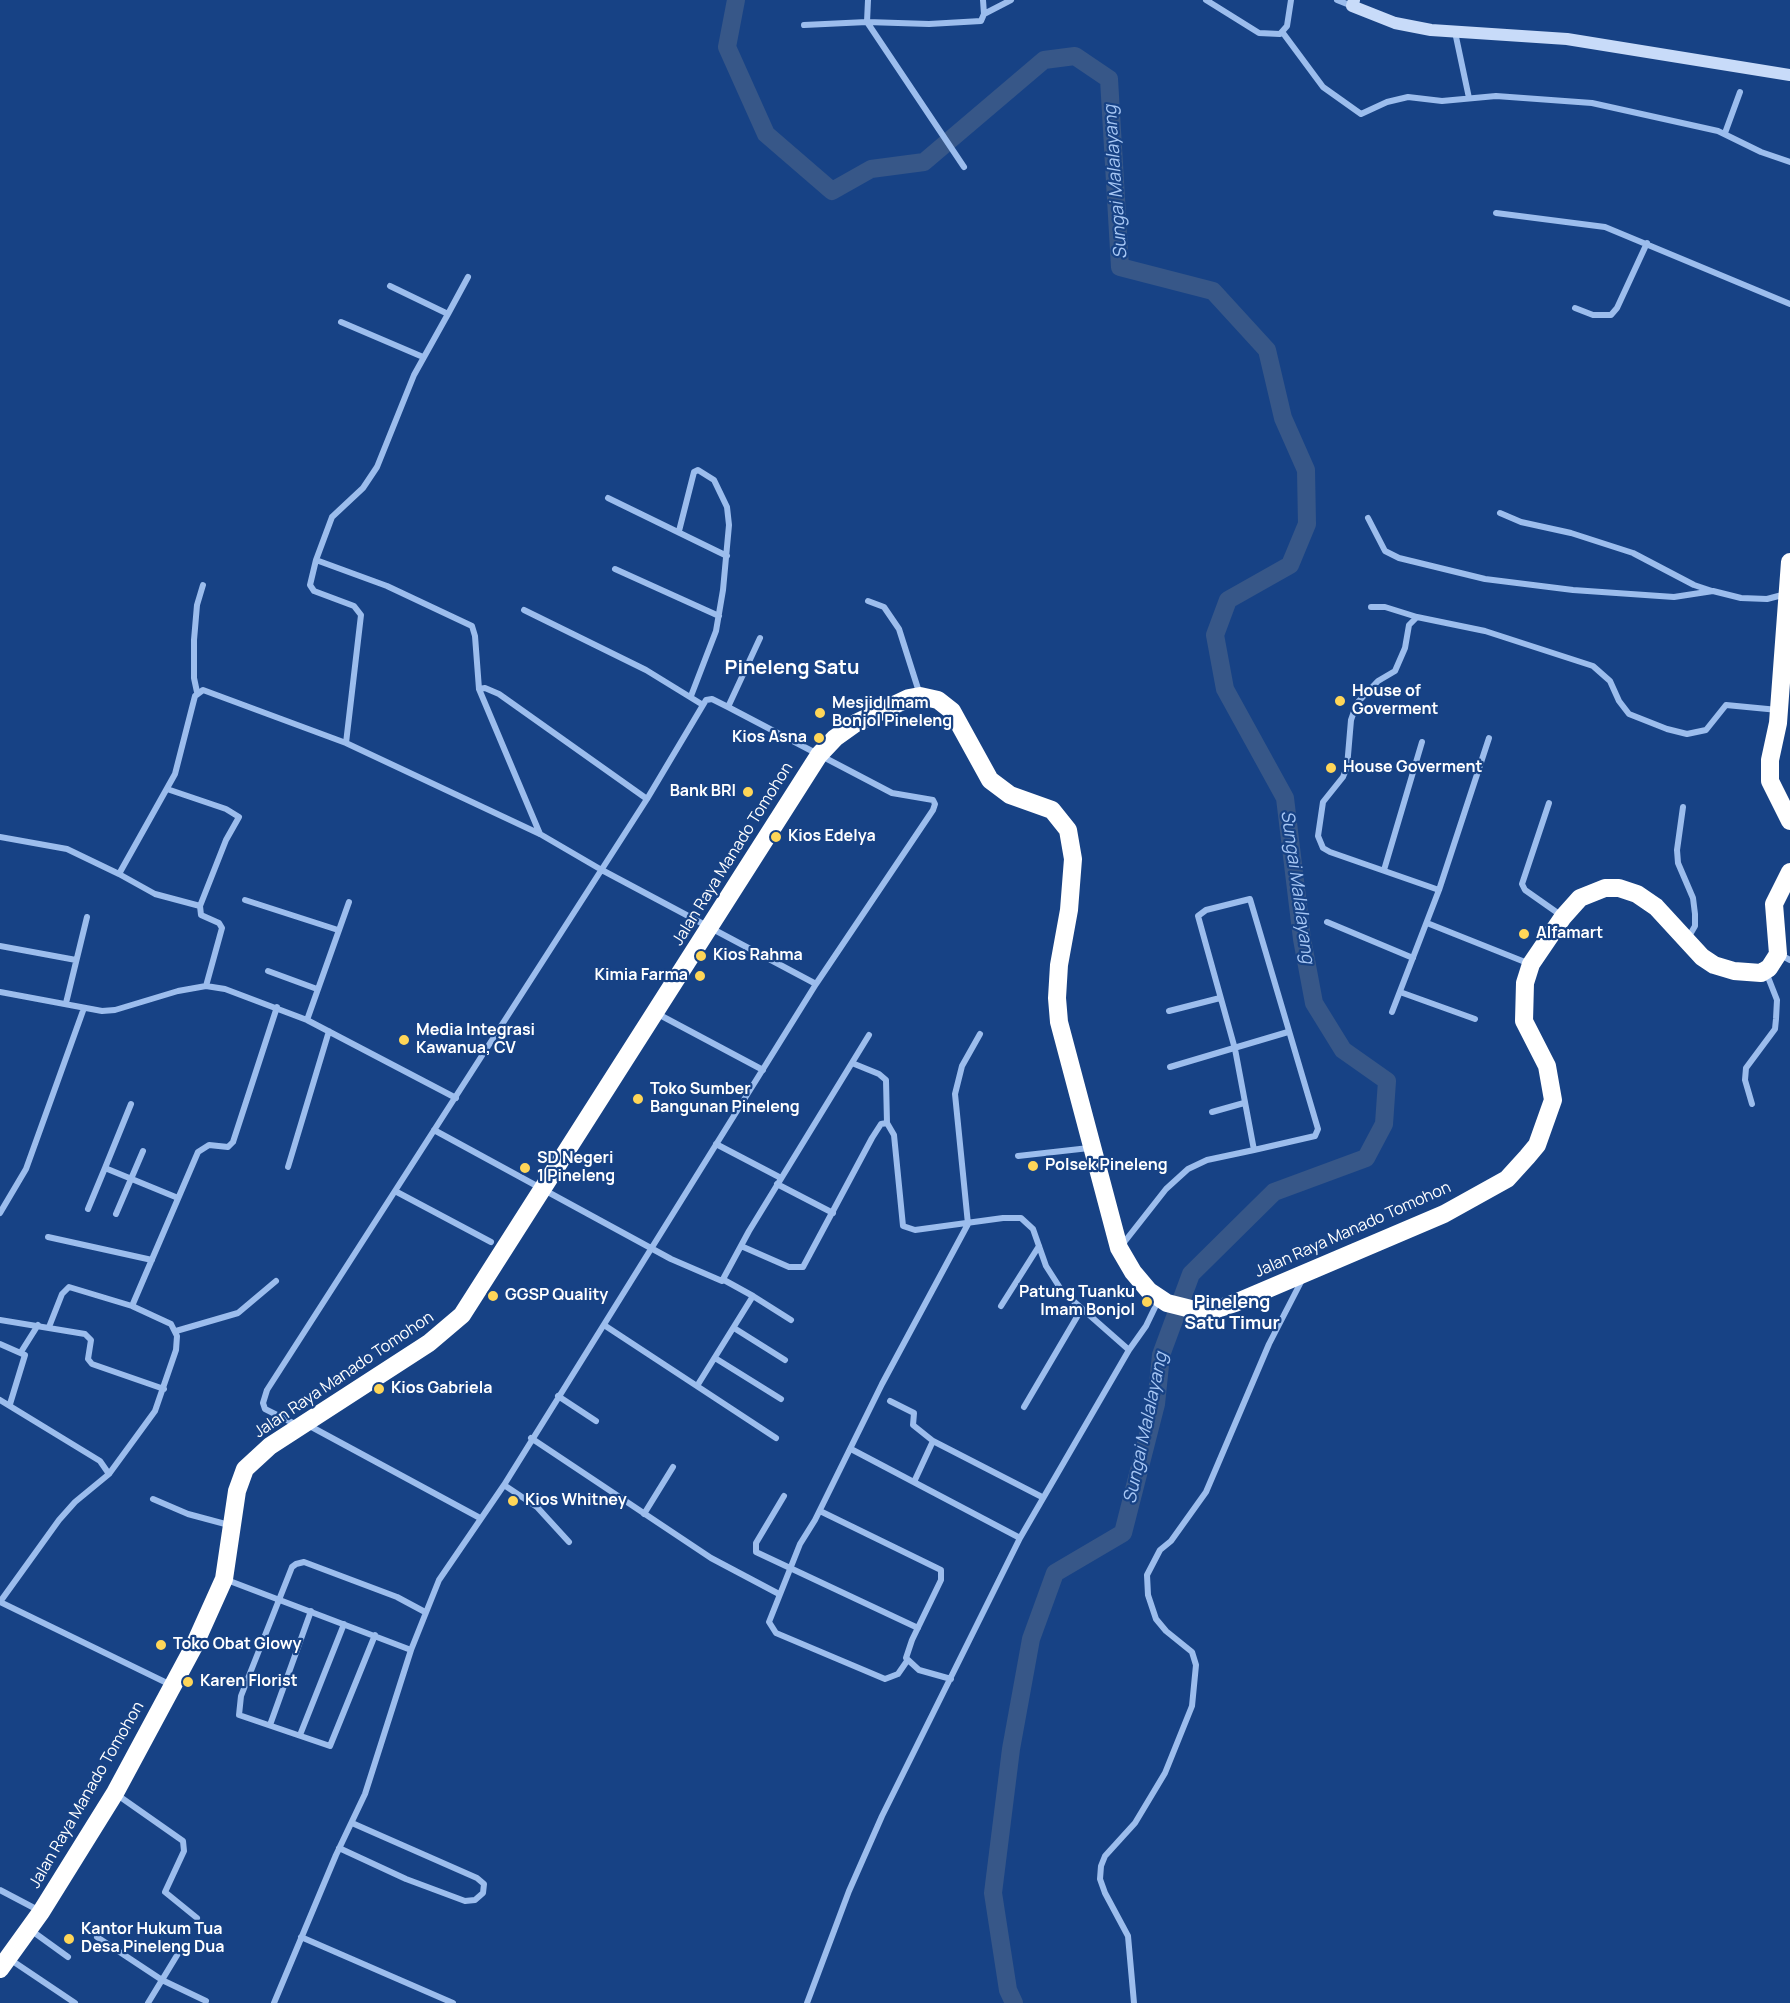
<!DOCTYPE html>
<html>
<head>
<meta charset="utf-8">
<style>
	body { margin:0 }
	canvas { display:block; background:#174285 }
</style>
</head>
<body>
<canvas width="1790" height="2003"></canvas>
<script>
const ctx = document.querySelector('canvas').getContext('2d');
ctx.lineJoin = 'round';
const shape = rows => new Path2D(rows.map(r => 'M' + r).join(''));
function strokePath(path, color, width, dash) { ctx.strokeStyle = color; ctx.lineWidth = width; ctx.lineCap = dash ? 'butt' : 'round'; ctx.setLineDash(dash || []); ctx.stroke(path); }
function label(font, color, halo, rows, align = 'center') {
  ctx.font = font + ' Manrope,sans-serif'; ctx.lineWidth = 4.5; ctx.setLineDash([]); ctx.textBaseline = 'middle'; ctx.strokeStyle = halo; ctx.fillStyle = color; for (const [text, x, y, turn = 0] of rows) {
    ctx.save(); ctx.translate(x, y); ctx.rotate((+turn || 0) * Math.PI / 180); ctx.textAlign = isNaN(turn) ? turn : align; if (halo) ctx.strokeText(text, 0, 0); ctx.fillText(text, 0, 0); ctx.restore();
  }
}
const river = shape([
	[736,0,727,47,766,134,832,191,871,169,924,162,1044,60,1075,56,1109,79,1120,267,1213,291,1267,350,1283,418,1306,470,1307,524,1290,565,1228,600,1215,635,1225,689,1285,798,1302,939,1314,1003,1343,1050,1387,1081,1384,1124,1366,1158,1274,1192,1191,1274,1161,1355,1156,1404,1123,1533,1055,1573,1031,1639,1011,1749,993,1893,1008,1990,1014,2003]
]);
const street = shape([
	[868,0,867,22,929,24,981,21,984,14,983,0],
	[1206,0,1259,33,1280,34,1287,26,1291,0],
	[1337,0,1352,6],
	[984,14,1011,0],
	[804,25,867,22,964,167],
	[1455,32,1469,98],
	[1283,33,1323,87,1361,114,1387,102,1408,97,1442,101,1496,96,1592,103,1718,131,1761,152,1790,162],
	[1725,133,1740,92],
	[1496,213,1605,227,1790,304],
	[1575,308,1593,315,1611,315,1617,308,1647,243],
	[448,314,468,277],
	[341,322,423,357],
	[608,498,727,556],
	[1500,513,1521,522,1571,533,1633,553,1694,585,1712,591],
	[1368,518,1385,551,1399,558,1485,579,1573,590,1674,597,1713,591,1741,598,1767,599,1786,594],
	[679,531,694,472,698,470,714,480,727,507,729,525,723,590,716,631,691,696],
	[316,560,387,586,472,626,475,636,479,689],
	[615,569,719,616],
	[868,601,884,607,899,629,920,695],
	[1371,607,1385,607,1417,617],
	[524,610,646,670,703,705],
	[197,692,194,678,194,640,197,605,203,585],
	[728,707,760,638],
	[346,743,361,615,354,606,314,591,310,585,316,560,332,517,363,488,377,467,414,375,448,314,390,286],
	[167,789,226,809,239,817,226,840,200,906],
	[1549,803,1522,884,1525,890,1562,916],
	[1683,807,1677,850,1678,863,1693,898,1695,914,1695,926,1688,938],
	[540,834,479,689,485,688,499,694,647,799],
	[0,837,67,849,119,874],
	[1384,870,1422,742],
	[1439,890,1330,852,1323,848,1318,836,1323,802,1343,777,1347,767,1351,720,1357,703,1378,681,1395,671,1405,648,1409,625,1417,617,1485,631,1593,666,1610,681,1619,701,1629,714,1667,729,1687,734,1706,730,1726,705,1778,710],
	[245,900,338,930],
	[1327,922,1413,958],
	[1427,923,1530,964],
	[0,946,76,960],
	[1779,954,1790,960],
	[268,971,317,989],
	[206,986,222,928,219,923,201,915,200,906,155,894,119,874,175,774,195,696,203,690,346,743,540,834,600,869,816,984],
	[0,992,102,1011,115,1010,178,991,206,986,225,989,307,1020,456,1098],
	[1400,992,1475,1019],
	[66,1003,87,917],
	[1169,1011,1220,998],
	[1392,1012,1439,890,1489,738],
	[656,1013,763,1070],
	[307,1020,349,902],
	[852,1063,879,1074,886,1080,887,1123],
	[1170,1067,1288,1032],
	[131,1104,105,1168,178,1198],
	[1752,1104,1745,1080,1746,1068,1775,1029,1776,1019,1777,1000,1766,972],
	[1212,1112,1244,1103],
	[434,1130,671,1259,722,1281,749,1231,869,1035],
	[716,1144,781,1178],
	[1018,1156,1089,1148],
	[288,1167,329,1031],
	[777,1184,833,1213],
	[395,1191,491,1242],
	[88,1209,105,1168],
	[0,1213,26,1169,84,1008],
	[116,1214,143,1151],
	[48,1237,152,1260],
	[1122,1245,1166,1189,1188,1169,1207,1160,1254,1150,1235,1049,1198,916,1206,910,1250,899,1318,1129,1315,1136,1254,1150],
	[741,1246,789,1267,803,1267,872,1138,881,1124,887,1123,894,1135,903,1226,915,1230,1003,1218,1021,1218,1033,1229,1046,1266,1062,1291,1129,1350],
	[724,1280,753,1296],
	[1001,1306,1039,1246],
	[0,1320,85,1334,91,1340,88,1359,92,1364,164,1389],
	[604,1325,776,1438],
	[49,1327,62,1294,69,1287,132,1306],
	[734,1328,785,1360],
	[176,1331,238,1313,276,1281],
	[0,1344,25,1355,10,1404],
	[21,1352,38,1325],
	[715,1358,781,1399],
	[697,1386,753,1296,791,1320],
	[558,1396,596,1421],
	[0,1400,100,1461,109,1474,75,1502,59,1520,0,1602],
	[890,1401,914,1413,913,1425,933,1441,1042,1497],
	[1024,1407,1081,1310],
	[306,1424,480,1518],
	[531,1438,711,1558,779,1594],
	[851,1449,1020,1538],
	[109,1474,155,1411,176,1350,177,1336,171,1324,132,1306,198,1152,209,1145,228,1147,233,1142,277,1007],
	[914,1482,933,1441],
	[504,1485,537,1507,569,1542],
	[784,1496,756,1543,756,1552,918,1628],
	[153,1499,188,1514,229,1525],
	[820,1511,941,1570,941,1580,912,1640,906,1658,919,1670,951,1679],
	[644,1514,673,1467],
	[227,1580,411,1650],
	[0,1602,169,1684],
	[375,1635,330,1746,239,1715,241,1696,292,1567,296,1564,304,1562,397,1597,425,1612],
	[907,1661,898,1674,885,1679,776,1633,769,1622,800,1544,815,1520,882,1384,968,1224,955,1094,962,1066,980,1034],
	[270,1725,311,1611],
	[300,1735,344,1624],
	[116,1794,183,1841,184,1851,165,1892,197,1918],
	[339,1848,406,1879,465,1901,475,1900,483,1893,484,1884,477,1878,352,1823],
	[0,1890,38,1910],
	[32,1931,68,1957],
	[97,1937,162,1980,206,2001],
	[301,1937,453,2003],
	[11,1960,75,2003],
	[148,2003,179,1952],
	[274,2003,336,1855,365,1794,411,1650,439,1580,504,1485,816,984,933,810,935,804,933,800,892,793,728,707,712,699,706,700,647,799,267,1390,263,1403,265,1409,295,1424],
	[807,2003,849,1891,882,1816,1020,1538,1129,1350,1146,1326,1159,1299],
	[1134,2003,1128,1936,1105,1893,1100,1879,1101,1866,1105,1856,1135,1823,1165,1773,1192,1706,1196,1665,1192,1652,1166,1631,1156,1619,1148,1595,1147,1575,1160,1550,1171,1541,1206,1492,1269,1344,1303,1278]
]);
const secondary = shape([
	[1354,0,1352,6,1395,23,1431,30,1567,39,1790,75]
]);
const highway = shape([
	[1790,562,1778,723,1770,760,1770,781,1790,821],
	[0,1969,41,1912,115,1793,193,1648,224,1579,237,1491,245,1469,270,1446,429,1343,462,1315,819,755,835,738,856,723,909,698,920,696,938,700,952,711,990,780,1010,795,1052,810,1068,830,1073,859,1069,910,1059,965,1057,998,1059,1022,1119,1248,1133,1272,1149,1291,1167,1303,1191,1309,1214,1310,1235,1303,1444,1214,1507,1179,1527,1157,1537,1145,1553,1100,1547,1066,1524,1021,1525,983,1531,964,1563,917,1580,898,1605,888,1619,888,1637,894,1656,907,1702,957,1714,965,1734,971,1761,973,1769,968,1778,954,1774,904,1790,872]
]);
const markers = [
	[1340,701,6,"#ffd658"],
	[820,713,6,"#ffd658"],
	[819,738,6,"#ffd658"],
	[1331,768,6,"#ffd658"],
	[748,792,6,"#ffd658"],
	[776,837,6,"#ffd658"],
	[1524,934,6,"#ffd658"],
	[701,956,6,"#ffd658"],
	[700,976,6,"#ffd658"],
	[404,1040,6,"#ffd658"],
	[638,1099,6,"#ffd658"],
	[1033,1166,6,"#ffd658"],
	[525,1168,6,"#ffd658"],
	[493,1296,6,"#ffd658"],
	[1147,1302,6,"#ffd658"],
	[379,1389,6,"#ffd658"],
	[513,1501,6,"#ffd658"],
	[161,1645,6,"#ffd658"],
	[188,1682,6,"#ffd658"],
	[69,1939,6,"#ffd658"]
];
const poiNames = [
	["House of",1352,692],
	["Goverment",1352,710],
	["Mesjid Imam",832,704],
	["Bonjol Pineleng",832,722],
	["Kios Asna",807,738,"right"],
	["House Goverment",1343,768],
	["Bank BRI",736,792,"right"],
	["Kios Edelya",788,837],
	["Alfamart",1536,934],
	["Kios Rahma",713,956],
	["Kimia Farma",688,976,"right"],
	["Media Integrasi",416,1031],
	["Kawanua, CV",416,1049],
	["Toko Sumber",650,1090],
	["Bangunan Pineleng",650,1108],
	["SD Negeri",537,1159],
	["1 Pineleng",537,1177],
	["Polsek Pineleng",1045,1166],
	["Patung Tuanku",1135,1293,"right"],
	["Imam Bonjol",1135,1311,"right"],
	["GGSP Quality",505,1296],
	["Kios Gabriela",391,1389],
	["Kios Whitney",525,1501],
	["Toko Obat Glowy",173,1645],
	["Karen Florist",200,1682],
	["Kantor Hukum Tua",81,1930],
	["Desa Pineleng Dua",81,1948]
];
const streetNames = [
	["Jalan Raya Manado Tomohon",733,854,-58],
	["Jalan Raya Manado Tomohon",1353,1230,-24],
	["Jalan Raya Manado Tomohon",344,1375,-34],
	["Jalan Raya Manado Tomohon",87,1795,-60]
];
const waterNames = [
	["Sungai Malalayang",1116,182,-94],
	["Sungai Malalayang",1297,887,82],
	["Sungai Malalayang",1146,1428,-78]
];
const neighbourhoodNames = [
	["Pineleng",1232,1303],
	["Satu Timur",1232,1324]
];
const quarterNames = [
	["Pineleng Satu",792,668]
];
strokePath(river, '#375788', 18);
strokePath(street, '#9cbded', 6);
strokePath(secondary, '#c8dbf9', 12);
strokePath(highway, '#fff', 18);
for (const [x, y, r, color] of markers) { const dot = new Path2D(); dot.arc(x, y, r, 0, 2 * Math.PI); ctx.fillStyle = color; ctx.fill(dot); strokePath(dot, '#174285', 2); }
label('bold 16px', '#fff', '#174285', poiNames, 'left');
label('16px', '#fff', '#174285', streetNames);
label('italic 18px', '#a7c7f5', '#174285', waterNames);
label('bold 18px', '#fff', '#174285', neighbourhoodNames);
label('bold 20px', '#fff', '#174285', quarterNames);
</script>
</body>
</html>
